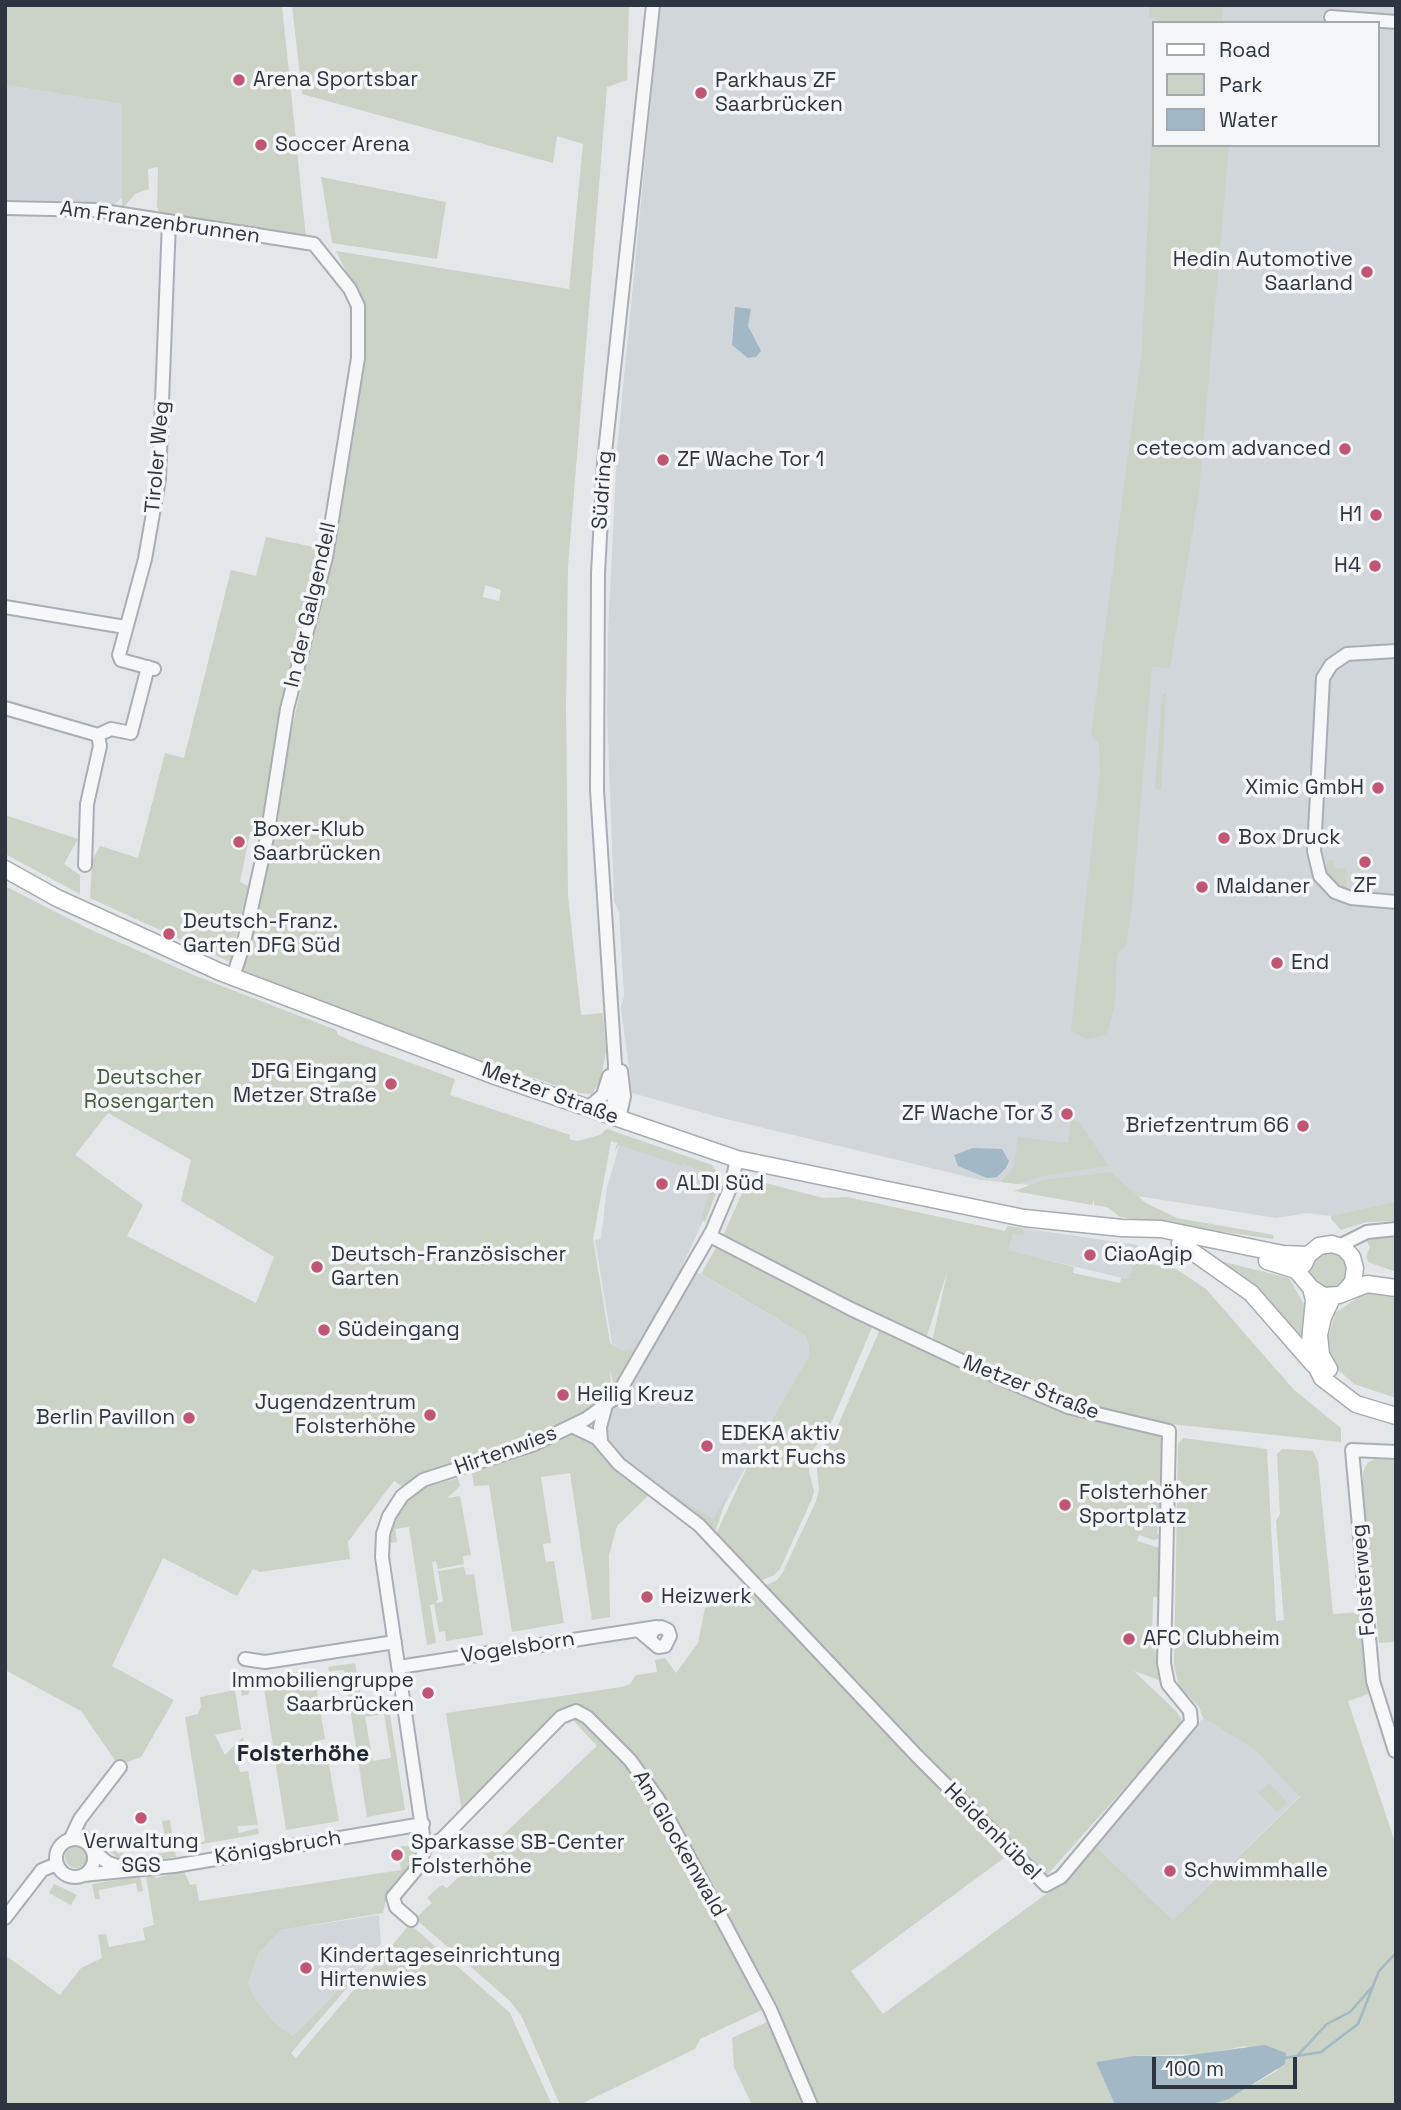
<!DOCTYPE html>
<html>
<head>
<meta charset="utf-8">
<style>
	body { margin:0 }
	#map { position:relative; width:1401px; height:2110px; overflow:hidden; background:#e3e7ea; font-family:"Space Grotesk",sans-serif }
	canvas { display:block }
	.frame { position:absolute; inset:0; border:7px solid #2d3640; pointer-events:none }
	.legend { position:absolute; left:1152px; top:21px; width:228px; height:126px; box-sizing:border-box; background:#f3f5f7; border:2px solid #a4a9ae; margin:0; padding:9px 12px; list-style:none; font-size:21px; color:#2d3640 }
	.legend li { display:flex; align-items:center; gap:14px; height:35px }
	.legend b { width:35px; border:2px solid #a4a9ae }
	.scale { position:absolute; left:1152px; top:2057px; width:145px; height:32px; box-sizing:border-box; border:4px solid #2d3640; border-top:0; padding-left:9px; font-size:21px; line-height:24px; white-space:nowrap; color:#2d3640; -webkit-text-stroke:5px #f3f5f7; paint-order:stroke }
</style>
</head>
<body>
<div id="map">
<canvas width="1401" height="2110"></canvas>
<div class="frame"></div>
<ul class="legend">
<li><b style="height:9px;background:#fff"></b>Road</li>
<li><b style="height:19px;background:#cad3c5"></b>Park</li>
<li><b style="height:19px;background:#a2b8c6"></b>Water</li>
</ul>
<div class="scale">100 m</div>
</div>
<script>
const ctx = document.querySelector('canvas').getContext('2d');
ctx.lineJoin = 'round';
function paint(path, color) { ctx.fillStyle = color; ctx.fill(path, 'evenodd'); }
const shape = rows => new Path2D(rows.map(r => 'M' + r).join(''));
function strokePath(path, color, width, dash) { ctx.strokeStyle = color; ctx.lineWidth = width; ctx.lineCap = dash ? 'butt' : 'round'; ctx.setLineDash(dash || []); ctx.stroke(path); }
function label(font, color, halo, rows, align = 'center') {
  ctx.font = font + ' "Space Grotesk",sans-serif'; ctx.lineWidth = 7; ctx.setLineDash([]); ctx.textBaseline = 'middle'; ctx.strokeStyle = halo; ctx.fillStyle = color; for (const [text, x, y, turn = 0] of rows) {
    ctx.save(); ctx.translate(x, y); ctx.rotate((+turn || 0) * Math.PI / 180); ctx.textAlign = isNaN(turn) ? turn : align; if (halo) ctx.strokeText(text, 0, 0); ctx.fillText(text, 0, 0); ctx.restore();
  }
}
const built = shape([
	[660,5,1396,5,1396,1201,1331,1216,1307,1213,1276,1218,1144,1197,981,1180,722,1118,632,1093,621,1007,624,995,619,912,614,901,607,711,608,631,617,451],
	[1154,23,1378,23,1378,145,1154,145],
	[5,85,122,104,122,198,110,208,5,202],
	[622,1135,712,1165,717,1173,716,1193,683,1264,806,1336,809,1347,809,1356,708,1534,619,1464,600,1427,642,1353,635,1348,622,1350,612,1343,595,1240,601,1239,607,1188],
	[1007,1226,1138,1245,1130,1280,1002,1249],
	[1203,1718,1254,1749,1300,1796,1173,1920,1094,1845],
	[379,1915,381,1944,345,1985,293,2036,274,2022,254,1997,248,1983,258,1954,281,1930]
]);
const green = shape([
	[5,5,282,5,306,238,161,215,157,207,158,167,148,169,149,189,135,194,122,209,122,104,5,85],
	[292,5,629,5,627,80,607,87,568,566,566,706,568,896,581,1015,603,1013,606,1051,600,1081,592,1094,578,1093,440,1046,241,972,277,826,287,751,306,665,302,663,329,558,361,301,336,251,569,289,583,144,557,136,553,163,302,94],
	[485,585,501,590,499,601,483,597],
	[1149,5,1223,5,1222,23,1157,23,1157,18,1149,17],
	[1154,76,1154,145,1229,145,1199,492,1170,668,1152,667,1132,907,1126,946,1117,954,1115,1004,1107,1035,1086,1039,1071,1030,1100,773,1099,744,1091,735,1142,350],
	[321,177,446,202,437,259,332,243],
	[266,537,323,549,262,835,250,832,240,882,248,886,230,962,90,898,92,861,100,846,138,858,165,753,184,758,231,570,256,576],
	[1166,692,1166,696,1161,790,1155,788,1162,696],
	[5,815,78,839,64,864,80,875,80,894,5,854],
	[1327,860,1334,860,1334,868,1347,869,1347,891,1330,882,1322,868,1327,868],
	[5,886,87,928,196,976,336,1030,338,1035,359,1044,455,1079,450,1095,570,1135,569,1139,577,1141,600,1135,607,1129,712,1165,717,1173,716,1193,705,1222,701,1219,714,1178,683,1163,682,1166,619,1145,615,1151,617,1143,611,1141,593,1239,610,1343,622,1350,635,1348,614,1387,610,1370,612,1400,596,1414,408,1490,394,1481,348,1542,350,1559,260,1572,253,1569,237,1596,163,1558,112,1666,174,1700,141,1757,125,1763,117,1763,81,1711,5,1670],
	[108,1113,191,1160,181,1201,274,1257,256,1303,127,1236,143,1205,75,1155],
	[1071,1120,1078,1121,1109,1166,1042,1176,1018,1184,1001,1182,1014,1166,1018,1137,1068,1143],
	[1110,1172,1146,1203,1177,1218,1274,1235,1273,1239,1120,1217,1107,1207,1094,1205,1094,1200,1092,1205,1014,1191,1043,1180],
	[758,1181,823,1198,847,1197,1005,1231,1007,1226,1021,1228,1024,1235,1013,1233,1008,1250,1074,1267,1073,1273,1120,1283,1121,1278,1130,1279,1134,1261,1176,1269,1206,1289,1294,1390,1341,1428,1341,1442,1170,1424,1086,1407,932,1342,948,1269,926,1339,723,1236,746,1184],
	[1396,1201,1396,1221,1367,1222,1341,1230,1331,1219,1331,1216],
	[1396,1234,1396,1272,1368,1262,1366,1256,1370,1247,1365,1238],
	[718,1244,873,1325,833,1419,809,1457,809,1472,814,1491,812,1499,780,1569,774,1575,756,1583,716,1540,717,1532,756,1448,809,1356,809,1347,806,1336,701,1274],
	'1310 1270a19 19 0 1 1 38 0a19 19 0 1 1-38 0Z',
	[1212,1259,1289,1278,1305,1306,1301,1343],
	[1365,1293,1396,1298,1396,1398,1354,1384,1333,1365,1326,1346,1335,1313],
	[880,1329,995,1384,1067,1413,1164,1436,1163,1501,1157,1533,1161,1538,1154,1540,1139,1535,1137,1541,1163,1549,1160,1597,1153,1597,1152,1636,1162,1681,1134,1671,1177,1712,1181,1719,1179,1727,1047,1875,1023,1859,765,1586,777,1580,783,1572,816,1501,819,1490,816,1458,839,1423],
	[576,1430,595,1443,617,1470,650,1494,617,1526,609,1555,610,1617,592,1620,570,1473,541,1477,551,1543,543,1544,544,1552,546,1562,554,1561,564,1623,512,1632,489,1485,474,1486,472,1473],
	[1183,1438,1267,1449,1276,1621,1284,1620,1276,1521,1280,1514,1277,1454,1282,1449,1313,1451,1318,1462,1333,1614,1359,1612,1368,1694,1348,1701,1396,1845,1396,2105,1209,2105,1229,2099,1278,2070,1246,2046,1201,2054,1133,2056,1096,2062,1115,2105,815,2105,662,1797,634,1757,592,1712,576,1706,557,1713,462,1812,446,1713,622,1687,630,1684,636,1675,657,1672,655,1660,665,1658,676,1673,698,1643,705,1608,753,1589,1004,1858,851,1971,883,2014,1057,1886,1094,1845,1173,1920,1300,1797,1254,1749,1203,1718,1199,1707,1179,1686,1174,1665,1178,1444],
	[1376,1459,1396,1460,1396,1642,1379,1643,1363,1490,1363,1472,1368,1462],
	[644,1477,713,1519,728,1494,713,1538],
	[458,1478,460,1486,447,1498,460,1496,471,1555,463,1556,464,1564,438,1569,436,1561,432,1562,438,1599,435,1603,443,1602,438,1571,464,1567,466,1575,474,1574,483,1635,446,1641,445,1631,439,1632,434,1604,430,1605,436,1643,427,1645,409,1527,395,1529,397,1542,390,1543,389,1534,396,1514,411,1496,426,1487],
	[355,1663,362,1701,387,1696,405,1810,367,1817,344,1670,329,1671,328,1667],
	[384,1714,391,1758,373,1761,365,1717],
	[313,1669,325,1739,317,1741,320,1760,328,1759,339,1821,286,1830,263,1682,248,1684,249,1694,242,1696,239,1682],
	[235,1690,241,1729,215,1735,225,1755,243,1737,245,1751,236,1753,240,1772,248,1771,258,1825,237,1826,239,1833,258,1828,259,1834,191,1846,205,1841,185,1717,198,1714,201,1707,200,1697],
	[579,1717,605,1739,646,1789,764,2009,700,2039,695,2049,579,2105,560,2105,522,2017,510,2001,405,1910,408,1907,417,1917,432,1903,427,1898,433,1892,442,1885,447,1888,597,1746,572,1719,566,1718],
	[1269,1783,1287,1802,1277,1812,1258,1793],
	[170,1820,176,1857,131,1863,118,1858,81,1827,82,1822,87,1824,85,1828,119,1854,121,1852,131,1858,168,1852,162,1821],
	[418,1844,415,1859,388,1891,383,1913,281,1930,258,1954,248,1983,254,1997,274,2022,293,2036,383,1946,291,2053,296,2058,410,1924,510,2013,552,2105,5,2105,5,1955,60,1995,81,1968,102,1958,98,1935,106,1934,109,1947,145,1940,143,1928,154,1925,146,1876,155,1875,156,1878,184,1871,190,1885,196,1884,199,1901,401,1870,398,1847],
	'65 1857a11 11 0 1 1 22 0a11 11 0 1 1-22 0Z',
	[140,1876,143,1891,138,1892,136,1883,120,1886,99,1890,100,1899,95,1899,92,1884],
	[54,1884,77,1895,71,1905,49,1893],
	[769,2021,804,2105,752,2105,734,2067,732,2038]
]);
const water = shape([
	[735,307,751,309,748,326,761,351,756,357,748,358,732,345],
	[973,1148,1002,1149,1009,1161,1006,1168,997,1177,987,1178,958,1166,954,1155],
	[1265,2045,1286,2053,1285,2064,1229,2099,1209,2105,1115,2105,1096,2062,1133,2056,1182,2056]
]);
const stream = shape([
	[1296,2057,1327,2024,1350,2012,1373,1986],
	[1285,2058,1321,2052,1358,2024,1379,1971,1396,1953]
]);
const minor = shape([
	[1331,17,1396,22],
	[5,208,97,210,314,244,350,289,358,306,358,358,326,557,287,709,267,837,243,946,233,977],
	[5,607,125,627],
	[1396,651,1347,654,1331,665,1323,678,1314,851,1320,876,1335,892,1351,898,1396,902],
	[154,669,121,660,119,655,145,559,159,479,169,221],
	[5,708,98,735,100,746,87,804,85,865],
	[98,735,111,729,131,733,148,667],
	[588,1108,603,1095,609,1076],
	[613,1116,615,1065,597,790,598,573,604,462,653,5],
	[619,1119,624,1096,621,1071],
	[1339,1246,1367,1232,1396,1229],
	[572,1426,597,1438,619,1464,699,1525,917,1756,1046,1885,1061,1877,1191,1722,1190,1711,1168,1684,1164,1663,1169,1431,1068,1407,979,1369,851,1309,710,1236],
	[601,1442,600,1427,606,1405],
	[638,1630,658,1647,665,1646,670,1636,668,1630,661,1627,653,1630,650,1638],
	[245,1659,265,1662,395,1642],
	[399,1667,657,1627],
	[1395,1751,1373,1681,1352,1450,1396,1452],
	'56 1858a19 19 0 1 1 38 0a19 19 0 1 1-38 0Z',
	[70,1840,80,1819,120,1767],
	[425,1848,442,1839,561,1717,576,1711,587,1717,630,1760,658,1799,770,2009,811,2105],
	[92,1850,108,1863,127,1869],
	[83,1875,174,1866,423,1824],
	[5,1918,42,1870,57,1864],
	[411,1920,396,1907,393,1897,419,1866,425,1848,382,1557,383,1534,389,1516,402,1496,423,1480,532,1445,586,1419,612,1400,622,1387,712,1231,731,1186,737,1159]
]);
const major = shape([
	[5,869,57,898,220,972,498,1077,737,1159,1024,1218,1122,1228,1161,1229,1283,1254,1308,1255],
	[1180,1243,1251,1293,1314,1365],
	[1267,1261,1296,1270,1311,1288,1323,1296,1339,1295,1367,1284,1396,1288],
	[1304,1264,1308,1255,1319,1246,1332,1244,1344,1248,1352,1257,1355,1268,1353,1282,1345,1291],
	[1311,1288,1314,1300,1309,1352,1322,1378,1356,1404,1396,1416],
	[1329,1369,1321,1355,1319,1335,1323,1317,1333,1296]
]);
const markers = [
	[239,80,7,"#c15574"],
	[701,93,7,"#c15574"],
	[261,145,7,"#c15574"],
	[1367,272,7,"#c15574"],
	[1345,449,7,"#c15574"],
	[663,460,7,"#c15574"],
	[1376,515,7,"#c15574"],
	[1375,566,7,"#c15574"],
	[1378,788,7,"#c15574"],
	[1224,838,7,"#c15574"],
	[239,842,7,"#c15574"],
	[1365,862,7,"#c15574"],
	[1202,887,7,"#c15574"],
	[169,934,7,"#c15574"],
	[1277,963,7,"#c15574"],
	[391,1084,7,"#c15574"],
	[1067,1114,7,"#c15574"],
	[1303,1126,7,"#c15574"],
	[662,1184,7,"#c15574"],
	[1090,1255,7,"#c15574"],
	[317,1267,7,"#c15574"],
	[324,1330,7,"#c15574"],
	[563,1395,7,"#c15574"],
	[430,1415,7,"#c15574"],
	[189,1418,7,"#c15574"],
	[707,1446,7,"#c15574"],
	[1065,1505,7,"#c15574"],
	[647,1597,7,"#c15574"],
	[1129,1639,7,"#c15574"],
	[428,1693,7,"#c15574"],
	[141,1818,7,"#c15574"],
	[397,1855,7,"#c15574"],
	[1170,1871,7,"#c15574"],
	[306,1968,7,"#c15574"]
];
const poiNames = [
	["Arena Sportsbar",253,80],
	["Parkhaus ZF",715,81],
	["Saarbrücken",715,105],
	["Soccer Arena",275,145],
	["Hedin Automotive",1353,260,"right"],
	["Saarland",1353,284,"right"],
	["cetecom advanced",1331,449,"right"],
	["ZF Wache Tor 1",677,460],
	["H1",1362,515,"right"],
	["H4",1361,566,"right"],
	["Ximic GmbH",1364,788,"right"],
	["Boxer-Klub",253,830],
	["Saarbrücken",253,854],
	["Box Druck",1238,838],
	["ZF",1365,886,"center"],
	["Maldaner",1216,887],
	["Deutsch-Franz.",183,922],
	["Garten DFG Süd",183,946],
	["End",1291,963],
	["DFG Eingang",377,1072,"right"],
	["Metzer Straße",377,1096,"right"],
	["ZF Wache Tor 3",1053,1114,"right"],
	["Briefzentrum 66",1289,1126,"right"],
	["ALDI Süd",676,1184],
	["Deutsch-Französischer",331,1255],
	["Garten",331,1279],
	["CiaoAgip",1104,1255],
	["Südeingang",338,1330],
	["Heilig Kreuz",577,1395],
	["Jugendzentrum",416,1403,"right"],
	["Folsterhöhe",416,1427,"right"],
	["Berlin Pavillon",175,1418,"right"],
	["EDEKA aktiv",721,1434],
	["markt Fuchs",721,1458],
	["Folsterhöher",1079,1493],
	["Sportplatz",1079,1517],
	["Heizwerk",661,1597],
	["AFC Clubheim",1143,1639],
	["Immobiliengruppe",414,1681,"right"],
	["Saarbrücken",414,1705,"right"],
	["Verwaltung",141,1842,"center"],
	["SGS",141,1866,"center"],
	["Sparkasse SB-Center",411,1843],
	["Folsterhöhe",411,1867],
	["Schwimmhalle",1184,1871],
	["Kindertageseinrichtung",320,1956],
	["Hirtenwies",320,1980]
];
const streetNames = [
	["Am Franzenbrunnen",160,223,8],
	["Tiroler Weg",158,457,-85],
	["Südring",603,490,-86],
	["In der Galgendell",311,605,-77],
	["Metzer Straße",550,1094,20],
	["Metzer Straße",1031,1388,21],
	["Hirtenwies",506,1451,-20],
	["Folsterweg",1364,1580,-95],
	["Vogelsborn",518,1648,-9],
	["Heidenhübel",992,1832,45],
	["Am Glockenwald",679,1844,60],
	["Königsbruch",278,1848,-9]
];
const parkNames = [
	["Deutscher",149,1078],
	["Rosengarten",149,1102]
];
const neighbourhoodNames = [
	["Folsterhöhe",303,1755]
];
paint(built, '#d1d6db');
paint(green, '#cad3c5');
paint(water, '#a2b8c6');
strokePath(stream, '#a2b8c6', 2.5);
strokePath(minor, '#a9aeb4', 16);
strokePath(major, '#a4acb4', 19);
strokePath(minor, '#f5f7f8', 12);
strokePath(major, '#fff', 16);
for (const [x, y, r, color] of markers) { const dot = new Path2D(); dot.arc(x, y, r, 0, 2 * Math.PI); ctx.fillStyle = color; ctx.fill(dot); strokePath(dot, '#f3f5f7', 2.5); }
label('21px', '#2d3640', '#f3f5f7', poiNames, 'left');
label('21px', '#2d3640', '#f3f5f7', streetNames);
label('21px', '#455b3b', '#f3f5f7', parkNames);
label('bold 23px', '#1f2731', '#f3f5f7', neighbourhoodNames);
</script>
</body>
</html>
